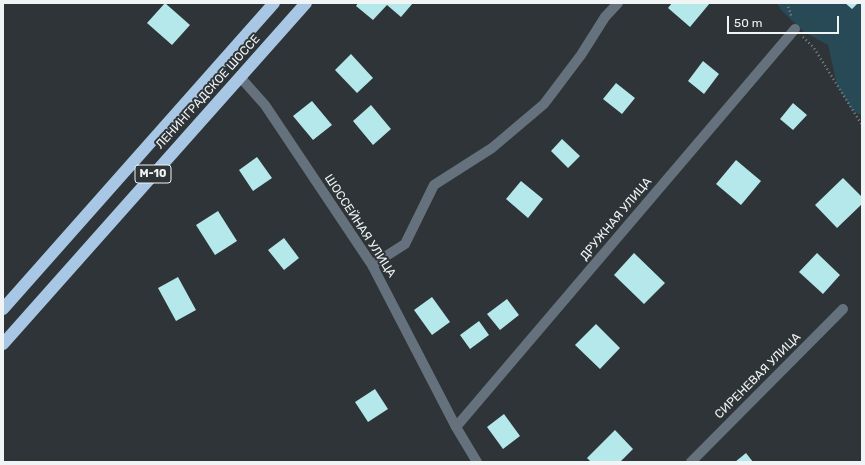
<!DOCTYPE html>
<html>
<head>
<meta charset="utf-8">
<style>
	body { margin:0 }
	#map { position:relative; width:865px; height:465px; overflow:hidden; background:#2e3437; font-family:Rubik,sans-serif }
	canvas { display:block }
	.frame { position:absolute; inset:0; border:4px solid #f0f4f5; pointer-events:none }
	.scale { position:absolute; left:727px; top:16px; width:112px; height:18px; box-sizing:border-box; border:2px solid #f0f4f5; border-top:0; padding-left:5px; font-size:12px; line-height:14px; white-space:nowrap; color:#f0f4f5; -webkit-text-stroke:3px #2e3437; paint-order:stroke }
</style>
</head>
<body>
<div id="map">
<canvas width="865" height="465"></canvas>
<div class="frame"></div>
<div class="scale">50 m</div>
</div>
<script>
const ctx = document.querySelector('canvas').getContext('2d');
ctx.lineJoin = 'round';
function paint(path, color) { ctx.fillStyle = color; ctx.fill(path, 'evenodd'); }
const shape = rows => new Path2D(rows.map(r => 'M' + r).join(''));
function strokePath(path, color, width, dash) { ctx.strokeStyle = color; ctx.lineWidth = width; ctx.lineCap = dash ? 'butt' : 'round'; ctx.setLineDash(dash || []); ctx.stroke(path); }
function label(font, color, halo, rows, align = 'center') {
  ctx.font = font + ' Rubik,sans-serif'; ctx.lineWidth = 4; ctx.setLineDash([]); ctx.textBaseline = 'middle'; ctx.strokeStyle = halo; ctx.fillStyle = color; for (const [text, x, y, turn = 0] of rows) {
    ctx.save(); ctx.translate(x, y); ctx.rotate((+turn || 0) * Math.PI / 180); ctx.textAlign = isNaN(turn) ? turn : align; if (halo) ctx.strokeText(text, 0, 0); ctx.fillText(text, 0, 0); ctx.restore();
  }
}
const green = shape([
	[777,3,862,3,862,116,852,110,837,85,828,45,804,32,781,10]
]);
const building = shape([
	[165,3,190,25,172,45,147,23],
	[358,3,413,3,401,17,387,5,373,20,356,6],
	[672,3,710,3,690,27,668,8],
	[845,3,858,3,852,9],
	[351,54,373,78,357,93,335,70],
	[703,61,719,74,704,94,688,81],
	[616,83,635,98,622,114,603,99],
	[312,101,332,125,313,140,293,116],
	[793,103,807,115,793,130,780,119],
	[371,105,391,129,373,145,353,121],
	[562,139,580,156,568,168,551,151],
	[257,157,272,178,253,191,239,170],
	[736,160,761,181,741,205,716,184],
	[843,178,862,197,862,204,837,228,815,205],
	[521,181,543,199,528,218,506,199],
	[218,211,237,241,215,255,196,225],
	[284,238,299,258,284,270,268,250],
	[634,253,665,283,644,304,614,275],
	[817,253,840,275,823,294,799,272],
	[178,277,196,310,176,321,158,288],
	[432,297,450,322,432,335,414,310],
	[507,299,519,315,500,330,487,314],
	[479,321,489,335,470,349,460,335],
	[596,324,620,348,600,369,575,345],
	[375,389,388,409,368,422,355,402],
	[504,414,520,436,503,449,487,427],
	[615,430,633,449,620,462,591,462,587,458],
	[746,453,753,462,735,462]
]);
const path = shape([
	[787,3,792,18],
	[803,37,814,48,862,125]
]);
const street = shape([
	[240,77,265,105,372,265,456,427,477,462],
	[372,265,405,244,434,185,492,148,544,104,581,55,605,17,618,3],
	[456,427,795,29],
	[691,462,843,309]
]);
const highway = shape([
	[3,309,274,3],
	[3,344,306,3]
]);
const shields = [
	[153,174,36]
];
const shieldNames = [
	["М-10",153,174]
];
const streetNames = [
	["ЛЕНИНГРАДСКОЕ ШОССЕ",208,92,-48],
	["ДРУЖНАЯ УЛИЦА",616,219,-50],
	["ШОССЕЙНАЯ УЛИЦА",360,226,57],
	["СИРЕНЕВАЯ УЛИЦА",758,376,-45]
];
paint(green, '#274a56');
paint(building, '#b4e8eb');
strokePath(path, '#868b8d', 2.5, [1, 3]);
strokePath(street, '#65727d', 10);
strokePath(highway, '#a8c7e4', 12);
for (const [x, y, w] of shields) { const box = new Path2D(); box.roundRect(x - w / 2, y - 9, w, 18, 3); ctx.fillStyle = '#2e3437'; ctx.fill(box); strokePath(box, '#f0f4f5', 1); }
label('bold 11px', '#f0f4f5', null, shieldNames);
label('12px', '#f0f4f5', '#2e3437', streetNames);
</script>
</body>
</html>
